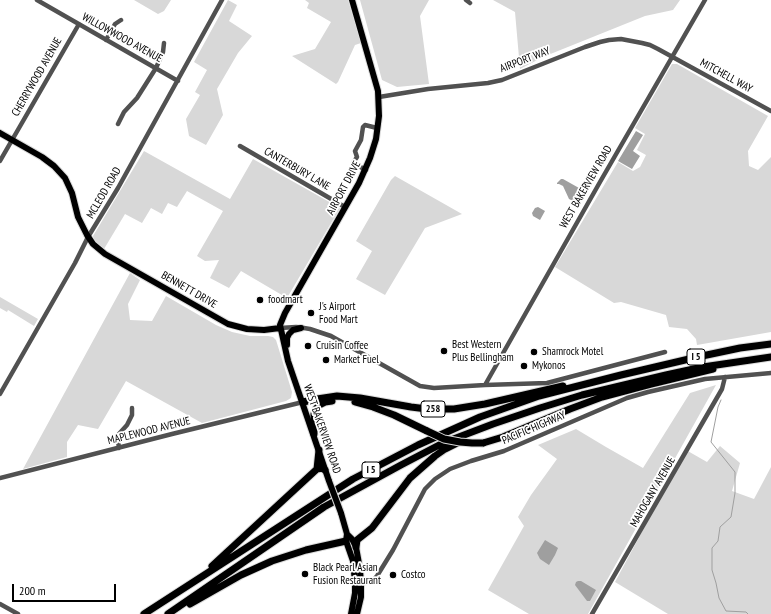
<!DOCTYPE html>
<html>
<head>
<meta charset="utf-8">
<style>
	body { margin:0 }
	#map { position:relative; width:771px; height:614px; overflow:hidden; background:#fff; font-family:"PT Sans Narrow",sans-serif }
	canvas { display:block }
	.scale { position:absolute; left:12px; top:584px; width:104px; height:18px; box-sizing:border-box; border:2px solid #000; border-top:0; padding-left:5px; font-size:12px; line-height:14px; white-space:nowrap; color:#000; -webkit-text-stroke:3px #fff; paint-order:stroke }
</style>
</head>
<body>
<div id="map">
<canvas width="771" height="614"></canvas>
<div class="scale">200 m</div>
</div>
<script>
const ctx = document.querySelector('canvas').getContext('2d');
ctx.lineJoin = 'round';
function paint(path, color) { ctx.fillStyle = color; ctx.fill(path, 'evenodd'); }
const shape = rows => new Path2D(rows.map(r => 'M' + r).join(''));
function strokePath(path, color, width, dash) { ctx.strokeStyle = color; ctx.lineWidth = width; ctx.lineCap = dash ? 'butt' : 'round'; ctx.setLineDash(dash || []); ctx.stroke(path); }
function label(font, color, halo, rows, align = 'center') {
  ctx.font = font + ' "PT Sans Narrow",sans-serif'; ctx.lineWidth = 3.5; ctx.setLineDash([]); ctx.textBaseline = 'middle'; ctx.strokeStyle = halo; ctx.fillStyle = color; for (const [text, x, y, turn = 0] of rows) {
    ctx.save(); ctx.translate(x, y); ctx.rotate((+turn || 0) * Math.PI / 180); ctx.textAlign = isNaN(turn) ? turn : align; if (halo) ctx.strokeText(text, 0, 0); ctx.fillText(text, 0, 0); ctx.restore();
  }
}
const green = shape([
	[134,0,171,0,164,11,158,14],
	[228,0,237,5,229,21,252,36,238,53,217,89,223,115,206,145,189,136,186,119,200,95,195,92,207,70,194,62],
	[305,0,348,0,361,43,355,45,338,82,336,84,292,56,315,49,331,22,307,8,309,3],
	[360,0,429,0,420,16,429,84,397,87,382,80],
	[493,0,680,0,673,10,645,16,543,57,520,69,515,12],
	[672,64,677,64,768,116,748,151,749,166,758,170,771,157,771,332,697,345,696,339,687,329,669,327,666,315,621,302,614,303,555,267,618,162,633,171,640,167,646,155,637,150,645,134,635,128],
	[144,151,230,199,253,159,340,208,287,298,241,271,229,288,210,278,219,260,205,261,197,256,223,211,187,191,177,207,168,203,162,214,151,208,142,223,125,214,104,249,94,240,93,236],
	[395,176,462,214,425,228,385,295,356,279,372,251,356,241,391,180],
	[130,273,140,280,128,304,130,320,152,321,166,296,216,325,232,332,250,336,268,336,273,337,276,340,292,392,291,398,286,401,202,423,126,381,98,429,78,425,67,442,67,457,23,469],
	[0,297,38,319,34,326,8,310,7,312,0,308],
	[716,385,588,614,529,614,488,590,524,526,518,517,531,495,557,459,538,445,576,429,606,447,643,468,690,393],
	[720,446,740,463,732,491,754,499,771,467,771,614,668,614,615,582,686,450,707,462]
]);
const water = shape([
	[636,131,643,135,633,151,640,156,632,169,618,161],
	[561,179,563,179,579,188,580,193,577,198,573,201,569,199,563,186,559,184,557,184,557,183],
	[538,207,545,211,540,220,533,216,532,213,535,208],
	[545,540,555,546,558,548,555,555,549,565,540,559,537,553],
	[578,581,581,581,596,590,590,601,587,601,575,585,576,582]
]);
const stream = shape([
	[721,400,718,407,711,442,735,472,735,493,731,517,720,527,718,541,712,548,712,570,716,583,719,598,726,611,746,612,748,614]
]);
const minor = shape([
	[37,0,178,81],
	[466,0,470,3],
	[106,40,115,24,121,20],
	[379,97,428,89,488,83,502,80,585,47,600,42,609,40,621,39,642,43,650,45,658,49,771,111],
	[118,124,124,112,137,98,156,68,163,52,164,43],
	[240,146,345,207],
	[0,161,79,24],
	[366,170,353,163,357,157,355,151,361,140,363,127,365,125,377,128],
	[280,328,296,327,304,328,310,329,331,336,420,386,434,388,485,385,547,383,665,352],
	[485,385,600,182,705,0],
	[0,394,75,263,88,237,118,188,222,0],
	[119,448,118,442,118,435,127,425,132,415,132,408],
	[0,478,172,434,303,402],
	[361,584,372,581,377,576,393,550,425,489,435,479,450,469,471,461,504,451,627,398,648,392,705,379,771,373],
	[0,604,18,614],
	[592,614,722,389,725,377]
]);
const major = shape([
	[0,133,42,157,54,166,65,178,72,193,78,217,87,235,93,244,105,254,228,324,247,329,264,330,280,328],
	[287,345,287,338,289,334,293,330,301,328],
	[329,481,288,361,280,325,285,313,359,183,370,158,376,139,379,116,378,91,352,0],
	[341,513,347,534,346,541,353,561,355,583,355,593,351,614],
	[347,534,352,539,356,547,360,569,361,584,361,597,357,614]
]);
const highway = shape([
	[303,402,317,399,337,396,360,398,411,407,427,409,454,409,485,404,563,386],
	[355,402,373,407,394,415,427,431],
	[314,434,314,414,316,409,319,405,325,402,332,401],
	[483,443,503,437,570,409,602,397,651,384,713,369],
	[317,469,319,450],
	[356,547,357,540,372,528,410,478,435,456,445,449,461,441],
	[212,566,317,469,322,468,325,470],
	[190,604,241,575,272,561,306,550,346,541],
	[144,614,353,479,418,445,480,417,539,396,621,375,702,356,740,348,771,344],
	[168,614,324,507,401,465,443,443,493,424,540,408,582,395,666,375,703,367,771,357]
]);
const majorBridge = shape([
	[329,481,341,513]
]);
const highwayBridge = shape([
	[427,431,444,439,460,442,472,443,483,443]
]);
const markers = [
	[260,300,4,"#000"],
	[311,313,4,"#000"],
	[308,346,4,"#000"],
	[444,351,4,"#000"],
	[534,352,4,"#000"],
	[326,360,4,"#000"],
	[524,366,4,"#000"],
	[305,574,4,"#000"],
	[393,575,4,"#000"]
];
const shields = [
	[696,357,18],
	[433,409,24],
	[371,470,18]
];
const shieldNames = [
	["I 5",696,357],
	["258",433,409],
	["I 5",371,470]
];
const streetNames = [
	["WILLOWWOOD AVENUE",122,38,29],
	["AIRPORT WAY",525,60,-21],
	["MITCHELL WAY",726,76,29],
	["CHERRYWOOD AVENUE",37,77,-60],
	["CANTERBURY LANE",297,169,30],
	["WEST BAKERVIEW ROAD",586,187,-60],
	["AIRPORT DRIVE",344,188,-62],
	["MCLEOD ROAD",104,193,-60],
	["BENNETT DRIVE",189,290,30],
	["PACIFIC HIGHWAY",534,428,-23],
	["WEST BAKERVIEW ROAD",322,429,71],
	["MAPLEWOOD AVENUE",149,431,-14],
	["MAHOGANY AVENUE",653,492,-60]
];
const poiNames = [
	["foodmart",268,300],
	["J's Airport",319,307],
	["Food Mart",319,320],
	["Best Western",452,345],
	["Plus Bellingham",452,358],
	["Cruisin Coffee",316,346],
	["Shamrock Motel",542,352],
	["Market Fuel",334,360],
	["Mykonos",532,366],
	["Black Pearl Asian",313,568],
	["Fusion Restaurant",313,581],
	["Costco",401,575]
];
paint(green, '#d8d8d8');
paint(water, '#9f9f9f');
strokePath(stream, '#9f9f9f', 1);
strokePath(major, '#dbdbdb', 8);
strokePath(highway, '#dbdbdb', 9);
strokePath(minor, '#515151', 4.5);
strokePath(major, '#000', 6);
strokePath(highway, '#000', 7);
strokePath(majorBridge, '#dbdbdb', 8, []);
strokePath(highwayBridge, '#dbdbdb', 9, []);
strokePath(majorBridge, '#000', 6);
strokePath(highwayBridge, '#000', 7);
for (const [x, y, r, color] of markers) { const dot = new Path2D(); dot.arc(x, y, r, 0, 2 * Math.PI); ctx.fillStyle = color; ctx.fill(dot); strokePath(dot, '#fff', 1.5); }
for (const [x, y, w] of shields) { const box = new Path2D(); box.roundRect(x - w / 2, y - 8, w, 16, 3); ctx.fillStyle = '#fff'; ctx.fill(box); strokePath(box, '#000', 1); }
label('bold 10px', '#000', null, shieldNames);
label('11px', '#000', '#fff', streetNames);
label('11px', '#000', '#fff', poiNames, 'left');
</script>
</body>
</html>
